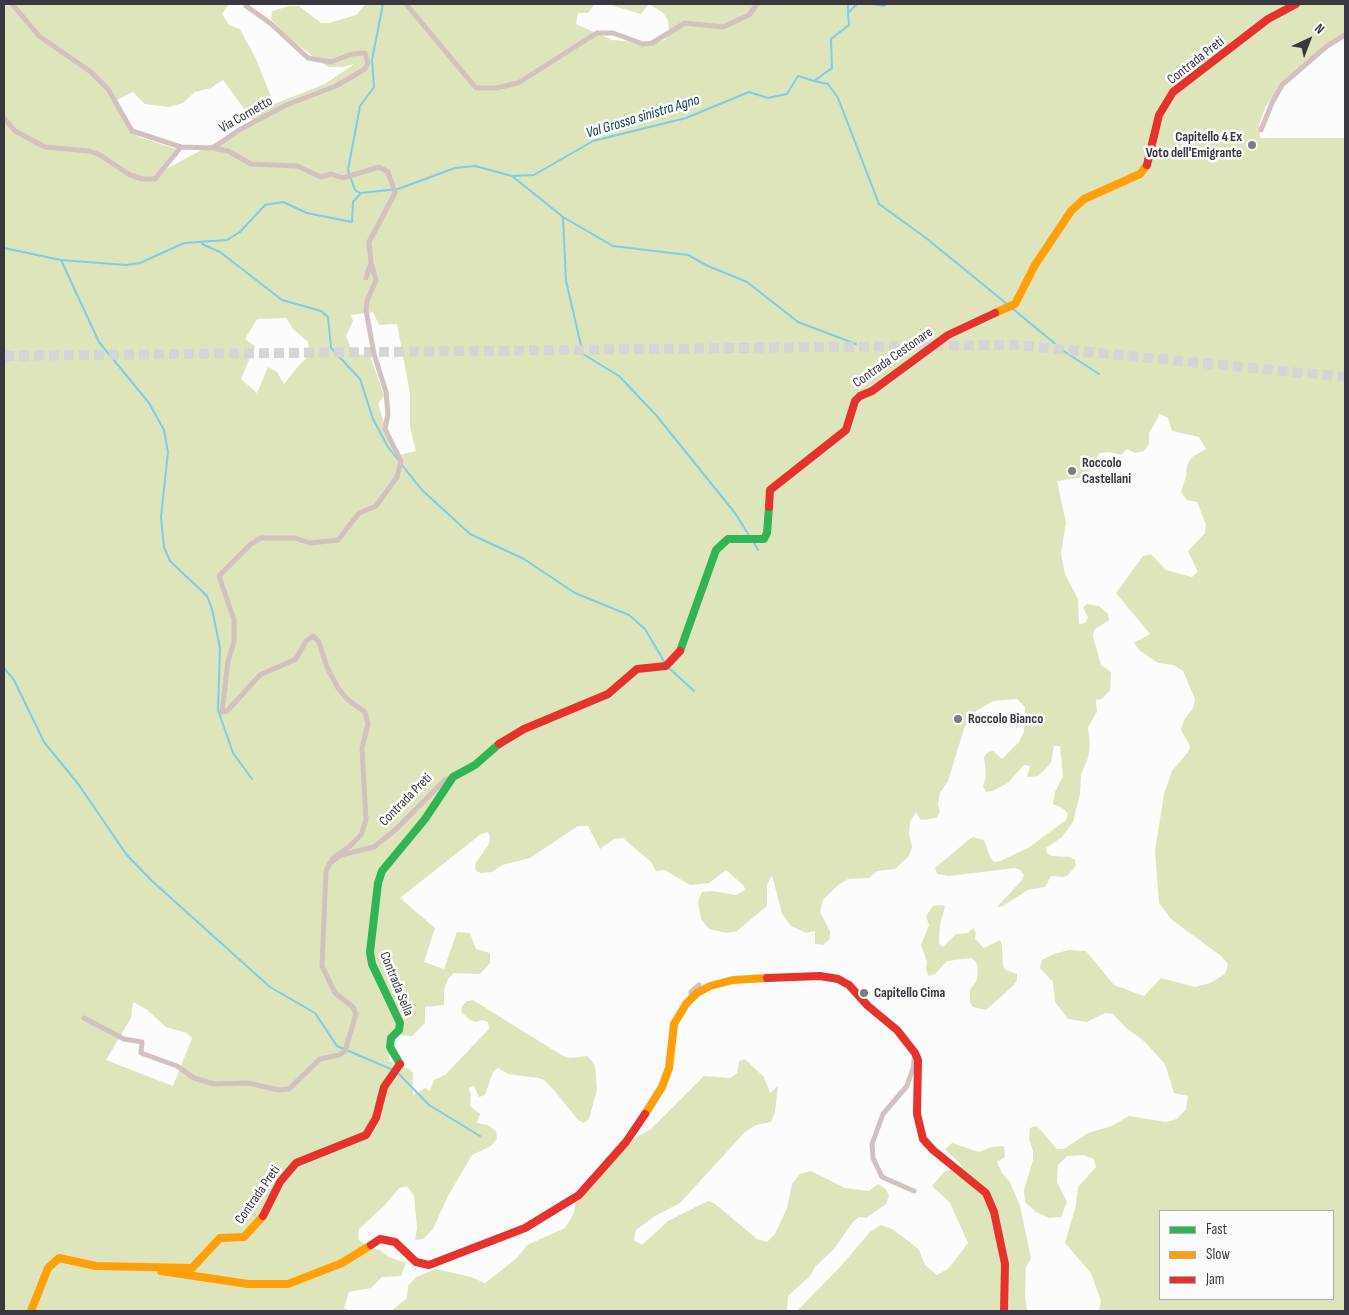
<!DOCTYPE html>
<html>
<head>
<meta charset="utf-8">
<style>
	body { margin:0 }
	#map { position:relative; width:1349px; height:1315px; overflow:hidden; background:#fcfcfc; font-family:"Sofia Sans Condensed",sans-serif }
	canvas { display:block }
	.frame { position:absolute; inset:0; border:5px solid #3a3741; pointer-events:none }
	.legend { position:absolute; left:1159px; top:1210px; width:175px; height:90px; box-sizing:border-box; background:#fcfcfc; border:1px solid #aeadb1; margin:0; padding:6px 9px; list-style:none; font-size:15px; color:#3a3741 }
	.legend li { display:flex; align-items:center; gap:10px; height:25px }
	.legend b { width:25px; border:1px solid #aeadb1 }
	.north { position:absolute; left:1284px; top:15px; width:50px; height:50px; -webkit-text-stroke:4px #fcfcfc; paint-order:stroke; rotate:43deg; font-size:14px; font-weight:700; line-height:20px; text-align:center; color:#3a3741 }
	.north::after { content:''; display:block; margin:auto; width:18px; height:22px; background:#3a3741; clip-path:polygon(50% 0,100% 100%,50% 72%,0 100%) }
</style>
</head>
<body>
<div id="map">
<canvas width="1349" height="1315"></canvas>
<div class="frame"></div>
<ul class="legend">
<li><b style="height:6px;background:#30b455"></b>Fast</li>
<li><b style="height:6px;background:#ff9f0a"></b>Slow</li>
<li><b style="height:6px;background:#e5322d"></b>Jam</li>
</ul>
<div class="north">N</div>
</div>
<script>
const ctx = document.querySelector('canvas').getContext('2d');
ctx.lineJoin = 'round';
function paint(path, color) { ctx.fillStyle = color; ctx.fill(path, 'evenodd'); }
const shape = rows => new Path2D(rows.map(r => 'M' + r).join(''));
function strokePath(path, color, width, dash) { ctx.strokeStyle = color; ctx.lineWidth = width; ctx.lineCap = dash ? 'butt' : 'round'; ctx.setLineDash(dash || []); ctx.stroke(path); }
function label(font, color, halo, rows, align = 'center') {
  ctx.font = font + ' "Sofia Sans Condensed",sans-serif'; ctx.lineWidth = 5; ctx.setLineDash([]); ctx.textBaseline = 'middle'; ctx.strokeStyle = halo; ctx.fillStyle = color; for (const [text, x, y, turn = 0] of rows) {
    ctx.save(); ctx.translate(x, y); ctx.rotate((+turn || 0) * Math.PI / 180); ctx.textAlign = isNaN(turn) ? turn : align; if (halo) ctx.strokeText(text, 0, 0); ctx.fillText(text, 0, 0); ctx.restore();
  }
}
const green = shape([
	[4,4,229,4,222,14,229,25,240,29,257,61,274,104,325,84,354,64,343,67,328,67,284,35,271,19,272,11,289,6,299,6,321,23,329,23,356,15,366,4,595,4,588,13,578,13,576,24,612,40,649,43,665,40,669,32,668,20,663,13,649,4,641,14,607,4,1345,4,1345,38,1330,45,1277,92,1266,106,1259,125,1260,138,1345,138,1345,1311,1099,1311,1101,1301,1091,1273,1065,1243,1076,1205,1078,1187,1096,1167,1094,1159,1083,1155,1067,1156,1058,1165,1057,1182,1067,1202,1061,1217,1049,1218,1036,1212,1025,1202,1024,1190,1033,1160,1033,1151,1029,1139,1030,1128,1037,1126,1057,1149,1064,1149,1088,1133,1112,1126,1129,1116,1166,1122,1177,1119,1186,1109,1188,1096,1174,1093,1165,1064,1144,1041,1126,1028,1113,1014,1105,1013,1087,1022,1068,1019,1055,1002,1053,982,1040,968,1042,960,1054,954,1069,950,1086,951,1114,985,1144,996,1161,978,1195,987,1210,983,1225,974,1228,964,1221,956,1172,920,1159,903,1155,851,1164,794,1172,771,1189,751,1190,746,1181,730,1184,720,1193,708,1195,699,1183,671,1173,665,1158,663,1140,651,1134,643,1150,634,1116,593,1143,556,1151,554,1166,570,1192,577,1198,572,1188,551,1205,533,1206,525,1197,502,1187,500,1181,492,1186,476,1187,465,1192,457,1206,449,1199,437,1172,431,1168,418,1160,414,1149,433,1149,444,1144,451,1135,453,1127,449,1121,455,1110,452,1100,453,1085,477,1057,481,1066,523,1061,553,1065,574,1078,599,1079,624,1085,623,1088,618,1083,607,1087,604,1099,606,1108,614,1109,620,1094,630,1093,636,1101,665,1111,672,1110,690,1102,699,1096,700,1097,712,1088,727,1090,746,1088,758,1081,775,1080,794,1073,822,1062,837,1046,848,1047,853,1052,856,1070,857,1075,860,1076,866,1068,875,1063,877,1051,876,1045,887,1028,890,1003,906,997,907,1022,880,1024,875,1020,870,1015,868,949,876,937,874,935,868,972,837,984,840,990,857,994,862,1000,861,1028,848,1066,820,1068,814,1064,809,1053,804,1055,792,1063,776,1060,746,1054,746,1051,763,1038,776,1027,777,1030,766,1024,765,1008,783,992,791,986,792,983,787,986,775,984,757,988,752,993,751,1002,759,1019,742,1024,732,1025,707,1017,699,993,701,973,713,964,729,948,781,940,793,938,804,940,812,936,818,921,820,916,812,910,822,909,834,912,847,909,856,895,869,877,871,869,878,848,879,837,886,823,900,820,912,830,931,830,939,823,945,815,944,815,931,806,933,791,926,782,914,772,875,767,885,767,906,737,931,727,933,709,929,701,919,698,902,702,892,712,891,736,895,745,890,744,886,726,870,709,883,690,885,665,870,656,871,651,862,623,838,614,839,600,849,588,826,578,826,530,858,502,865,492,872,481,873,476,871,475,864,489,844,490,837,488,832,481,834,400,898,435,928,424,962,444,969,457,932,470,933,476,949,490,953,490,963,480,974,454,973,448,979,444,990,444,1005,425,1007,425,1023,412,1036,399,1035,390,1042,389,1061,409,1069,413,1073,413,1095,425,1088,430,1091,434,1080,445,1075,489,1029,488,1022,482,1020,476,1022,470,1020,461,1012,462,1006,467,1001,473,1000,563,1056,569,1058,587,1056,592,1061,595,1066,597,1090,589,1119,584,1123,578,1120,553,1089,544,1080,538,1078,508,1074,498,1068,493,1072,485,1095,479,1097,474,1086,469,1088,471,1094,470,1106,480,1114,477,1123,488,1125,496,1131,497,1139,491,1146,472,1155,448,1196,433,1229,423,1239,415,1240,417,1228,414,1196,407,1186,399,1188,384,1206,359,1229,358,1239,369,1248,380,1250,389,1257,406,1263,401,1276,382,1277,371,1288,349,1292,344,1308,350,1311,4,1311],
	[223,80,254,122,166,169,180,150,141,138,130,132,115,101,133,92,145,104,169,107,183,103,195,92,211,88],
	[373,312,379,325,397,324,410,394,410,427,416,451,395,456,378,404,384,396,370,355,353,354,346,336,353,321,351,315],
	[286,318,293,329,308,342,309,356,299,365,284,384,277,372,268,367,257,393,241,379,255,346,245,339,257,319],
	[133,1002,146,1009,166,1027,187,1033,192,1038,173,1086,106,1060,131,1018],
	[1160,1211,1333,1211,1333,1299,1160,1299],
	[939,905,945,906,940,925,939,943,943,947,956,934,968,933,973,928,976,933,975,939,984,948,1000,940,1002,945,1003,965,1006,970,1017,974,1017,980,1014,985,986,1010,973,1007,970,1003,970,990,977,980,978,968,976,962,971,958,947,961,935,974,929,976,926,970,927,962,921,945,929,925,926,916,933,906],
	[745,1059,764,1077,770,1093,778,1086,775,1112,771,1122,756,1125,745,1132,680,1203,655,1216,636,1230,634,1240,642,1245,668,1221,708,1201,714,1203,757,1239,767,1242,775,1234,787,1208,792,1184,800,1174,811,1171,845,1188,869,1191,878,1184,886,1189,889,1196,886,1204,866,1218,859,1217,852,1223,834,1249,815,1267,810,1276,788,1296,787,1311,391,1311,407,1298,408,1286,416,1277,436,1269,471,1277,485,1283,517,1258,527,1245,565,1228,574,1213,576,1199,594,1184,635,1138,651,1129,704,1076,730,1078,737,1073,739,1061],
	[952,1143,979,1152,991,1147,1004,1146,1005,1157,997,1162,1002,1173,1010,1182,1020,1206,1031,1258,1026,1267,1025,1295,1027,1311,797,1311,840,1267,870,1232,881,1225,892,1229,911,1243,919,1250,925,1265,937,1275,949,1268,968,1243,950,1203,932,1186,944,1172,962,1166,945,1149]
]);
const stream = shape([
	[848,4,848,11],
	[872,4,884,6,887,4],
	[814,81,828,84,838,98,879,204,926,238,1007,304],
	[512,176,563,217,613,246,688,255,708,266,747,282,798,322,856,344],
	[360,193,355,190,348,170,360,106,374,87,372,60,383,4],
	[563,217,566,281,583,354,619,376,656,415,735,513,750,537],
	[202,244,220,252,282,300,321,311,328,317,331,348,360,379,373,419,388,447,399,461],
	[4,248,61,260,126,265,140,263,184,243,227,240,240,232,265,205,283,202,307,213,352,222,353,202,361,193,398,189,455,168,475,166,512,176,534,175,593,141,686,118,749,92,768,98,787,94,798,76,814,81,832,68,831,39,849,25,848,13,857,4],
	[61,260,99,342,149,403,164,430,168,452,161,517,164,547,170,561,207,596,212,609,220,648,218,710,233,753,252,779],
	[1013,309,1065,352,1099,374],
	[402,465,422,490,470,534,524,559,575,593,629,615,645,629,665,663],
	[753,541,758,550],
	[668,667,694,691],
	[4,668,14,680,44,742,79,785,126,854,152,881,270,987,315,1013,337,1046,393,1070],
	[397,1072,429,1105,480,1136]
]);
const highwayTunnel = shape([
	[4,356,1016,345,1345,377]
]);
const street = shape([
	[12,4,39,36,91,72,108,89,132,131,181,147],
	[406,4,476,88,496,88,518,83,597,33,613,33,643,44,652,43,685,23,723,27,749,15,757,4],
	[4,118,15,131,45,147,89,151,100,155,130,175,143,179,155,179,181,147,213,148,239,130,286,105,336,86,365,69,368,63,365,53,352,54,331,62,308,58,270,23,246,6,247,4],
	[1261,130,1272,103,1282,85,1327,46,1345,35],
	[213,148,228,151,251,164,297,166,321,177,331,174,343,178,379,167,388,172,395,193,369,242,371,263,366,278],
	[330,863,333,858,350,846,361,835,366,820,362,748,368,724,365,712,347,699,338,688,327,667,319,642,313,636,306,641,296,659,260,675,227,711,222,712,228,661,234,642,234,620,219,576,251,544,261,538,295,538,310,543,338,540,359,513,376,506,397,477,401,461,385,429,388,414,386,392,374,354,366,310,367,301,376,280,371,263],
	[691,998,691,992,699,985],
	[84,1018,124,1039,142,1042,141,1053,177,1066,194,1078,214,1084,248,1083,279,1090,289,1089,320,1059,339,1055,345,1051,356,1014,353,1007,335,993,322,966,326,871,330,863,341,855,374,847,394,831,445,780,452,777],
	[914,1191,882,1177,873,1158,872,1144,883,1114,907,1086,913,1068,915,1053]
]);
const fast = shape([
	[680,651,716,550,728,539,764,539,767,533,769,507],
	[400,1064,390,1047,391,1038,399,1030,400,1023,372,964,370,952,378,883,382,871,425,819,453,777,475,765,499,744]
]);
const slow = shape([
	[995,313,1015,304,1035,265,1071,211,1084,199,1140,174,1147,165],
	[645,1114,662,1087,669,1068,674,1024,686,1004,697,993,710,986,733,980,767,978],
	[161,1271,248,1284,288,1284,342,1263,371,1245],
	[31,1311,48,1268,59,1258,96,1266,192,1268,220,1238,244,1237,263,1216]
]);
const jam = shape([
	[1147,165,1159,115,1173,92,1268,19,1296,4],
	[769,507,770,490,846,430,855,401,860,396,872,391,948,335,995,313],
	[499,744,524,729,608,694,637,669,666,666,680,651],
	[767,978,820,976,838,979,849,985,868,1006,897,1030,915,1053,918,1060,917,1114,923,1139,933,1150,986,1193,994,1212,1005,1264,1004,1311],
	[263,1216,280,1182,296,1163,366,1135,376,1118,384,1087,400,1064],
	[371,1245,380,1239,395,1242,416,1262,429,1265,525,1228,579,1195,626,1142,645,1114]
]);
const markers = [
	[1252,145,5,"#7e7c82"],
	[1072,471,5,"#7e7c82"],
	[958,719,5,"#7e7c82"],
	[864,993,5,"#7e7c82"]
];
const streetNames = [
	["Contrada Preti",1196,61,-38],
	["Via Cornetto",246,115,-30],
	["Contrada Cestonare",893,358,-35],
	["Contrada Preti",406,800,-45],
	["Contrada Sella",396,984,68],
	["Contrada Preti",258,1195,-55]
];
const poiNames = [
	["Capitello 4 Ex",1242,137,"right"],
	["Voto dell'Emigrante",1242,153,"right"],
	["Roccolo",1082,463],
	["Castellani",1082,479],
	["Roccolo Bianco",968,719],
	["Capitello Cima",874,993]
];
const waterNames = [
	["Val Grossa sinistra Agno",643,117,-17]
];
paint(green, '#dfe5ba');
strokePath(stream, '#7dcdea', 2);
strokePath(highwayTunnel, '#d5d5d7', 10, [10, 5]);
strokePath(street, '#d3c0c1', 5);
strokePath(fast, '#30b455', 8);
strokePath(slow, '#ff9f0a', 8);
strokePath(jam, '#e5322d', 8);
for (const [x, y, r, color] of markers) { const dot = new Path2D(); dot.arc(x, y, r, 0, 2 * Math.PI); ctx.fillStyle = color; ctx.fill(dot); strokePath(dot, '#fcfcfc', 2); }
label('14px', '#3a3741', '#fcfcfc', streetNames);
label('bold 14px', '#3a3741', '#fcfcfc', poiNames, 'left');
label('italic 15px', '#073b4c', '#fcfcfc', waterNames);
</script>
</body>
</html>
